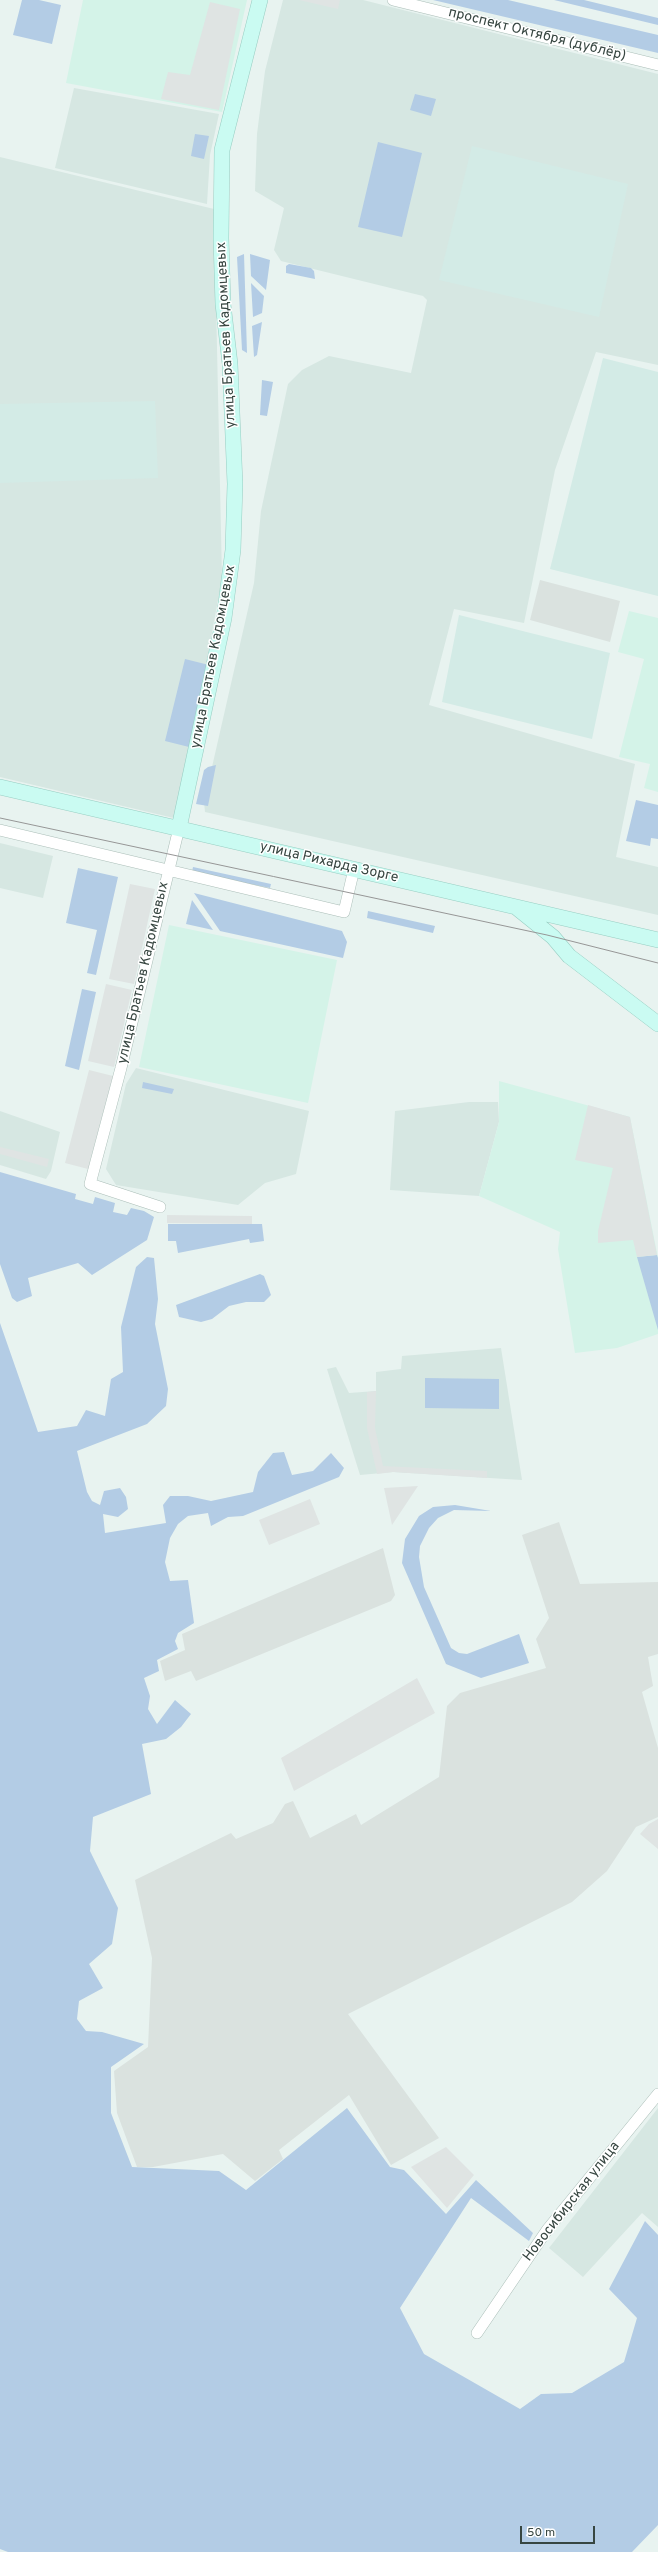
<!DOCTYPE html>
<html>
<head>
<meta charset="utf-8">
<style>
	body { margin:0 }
	#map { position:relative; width:658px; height:2552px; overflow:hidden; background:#e8f3f0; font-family:Overpass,sans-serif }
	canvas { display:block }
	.scale { position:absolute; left:520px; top:2526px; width:75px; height:18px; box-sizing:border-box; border:2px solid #374641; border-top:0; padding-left:5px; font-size:12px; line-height:14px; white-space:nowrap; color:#374641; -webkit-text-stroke:3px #fff; paint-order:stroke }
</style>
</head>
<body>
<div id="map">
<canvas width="658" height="2552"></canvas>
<div class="scale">50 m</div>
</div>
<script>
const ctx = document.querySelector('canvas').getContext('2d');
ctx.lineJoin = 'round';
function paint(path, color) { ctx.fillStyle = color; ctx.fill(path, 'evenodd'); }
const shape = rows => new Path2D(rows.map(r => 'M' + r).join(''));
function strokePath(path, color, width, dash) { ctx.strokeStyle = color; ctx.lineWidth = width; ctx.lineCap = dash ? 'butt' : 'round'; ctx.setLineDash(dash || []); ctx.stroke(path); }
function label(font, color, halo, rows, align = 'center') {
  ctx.font = font + ' Overpass,sans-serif'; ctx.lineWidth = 3; ctx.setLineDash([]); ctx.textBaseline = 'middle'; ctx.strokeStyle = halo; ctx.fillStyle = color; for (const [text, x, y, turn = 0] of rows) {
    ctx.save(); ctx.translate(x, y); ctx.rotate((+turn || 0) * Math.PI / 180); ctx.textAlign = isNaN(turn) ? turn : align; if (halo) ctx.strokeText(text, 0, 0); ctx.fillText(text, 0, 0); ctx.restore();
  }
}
const residential = shape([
	[283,0,363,0,658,74,658,365,596,352,555,470,524,623,454,609,429,705,635,764,616,857,658,867,658,915,205,812,204,802,254,583,261,511,288,384,302,370,329,356,411,373,427,300,423,296,281,261,274,250,284,208,255,191,257,134,265,71],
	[74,88,219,114,210,155,207,204,55,168],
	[0,157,214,209,222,578,178,819,0,777],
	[0,843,53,856,43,898,0,888],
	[136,1068,309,1111,296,1174,265,1183,238,1205,116,1185,106,1169,126,1084],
	[469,1102,498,1102,499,1122,479,1196,390,1190,395,1111],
	[0,1111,60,1132,51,1171,46,1179,0,1165],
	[501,1348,522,1480,393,1472,360,1475,327,1369,336,1367,349,1393,376,1391,376,1372,401,1369,402,1356],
	[658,2108,658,2227,642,2213,583,2277,549,2248]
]);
const commercial = shape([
	[83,0,247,0,222,112,66,83],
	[629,611,658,618,658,792,644,788,650,764,619,757,644,659,618,652],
	[169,925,337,960,308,1103,139,1067],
	[499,1081,630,1117,658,1258,658,1334,617,1348,575,1353,558,1249,560,1232,479,1196,499,1122]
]);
const industrial = shape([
	[540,580,620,601,610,642,530,620],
	[559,1522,580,1584,658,1582,658,1654,648,1657,653,1686,642,1692,658,1748,658,1817,636,1827,607,1871,572,1902,348,2014,439,2138,391,2165,349,2095,279,2150,283,2159,255,2181,223,2154,153,2167,137,2167,117,2113,114,2071,148,2047,152,1958,135,1880,231,1833,236,1839,273,1823,285,1804,293,1801,310,1838,356,1814,361,1825,439,1777,447,1706,460,1693,546,1668,536,1639,549,1618,522,1535],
	[383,1548,395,1595,391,1601,196,1681,191,1671,165,1681,160,1661,185,1650,182,1634]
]);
const education = shape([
	[472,146,628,184,599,317,439,280],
	[603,358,658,372,658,596,550,569],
	[155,401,158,478,0,483,0,404],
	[459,615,610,653,592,739,442,702]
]);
const green = shape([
	[22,0,39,0,61,5,52,44,13,35],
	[433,0,508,0,658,35,658,53],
	[554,0,584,0,658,18,658,25],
	[415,94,436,99,431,116,410,110],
	[195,134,209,136,204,159,191,156],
	[378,142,422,153,402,237,358,227],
	[244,254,247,353,242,350,237,257],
	[250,254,270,260,266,290,251,276],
	[289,264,311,268,314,271,315,279,286,273,286,266],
	[251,283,264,296,262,313,253,317],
	[262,322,257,355,254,357,252,326],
	[262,380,273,382,267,416,260,415],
	[185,659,209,665,189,747,165,741],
	[216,765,208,806,196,804,204,770,208,767],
	[636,800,658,805,658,839,651,838,650,846,626,841],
	[193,867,271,884,270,888,192,872],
	[78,868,118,877,96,975,87,973,97,930,66,923],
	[194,893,342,931,347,942,343,958,220,931],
	[192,900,213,930,186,924],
	[368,911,435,926,433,933,367,918],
	[82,989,96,992,79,1070,65,1066],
	[143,1082,174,1089,172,1094,142,1088],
	[0,1172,76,1194,75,1199,93,1204,95,1197,115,1203,113,1212,127,1215,131,1208,144,1211,154,1217,147,1240,92,1275,78,1263,28,1278,32,1296,17,1302,12,1298,0,1264],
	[168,1224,262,1224,264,1241,250,1243,249,1239,178,1253,176,1241,168,1241],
	[657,1255,658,1258,658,1330,637,1257],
	[147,1257,154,1258,158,1299,155,1324,168,1389,166,1406,147,1424,77,1451,87,1492,92,1501,100,1505,104,1491,120,1488,126,1497,128,1509,118,1517,103,1514,105,1533,166,1523,163,1505,170,1496,188,1496,211,1501,253,1492,258,1472,273,1453,284,1452,292,1475,313,1471,331,1453,344,1468,339,1477,243,1516,228,1517,211,1526,208,1513,188,1516,178,1524,170,1538,165,1562,170,1581,188,1580,194,1623,178,1633,175,1641,178,1649,157,1660,159,1671,144,1678,150,1696,148,1709,157,1724,175,1700,191,1714,181,1727,166,1739,142,1744,151,1794,93,1817,90,1851,118,1908,112,1944,89,1964,103,1988,79,2001,77,2019,86,2031,102,2032,144,2044,111,2067,111,2113,132,2167,219,2171,246,2190,347,2108,390,2167,404,2170,446,2214,476,2180,533,2233,529,2241,471,2198,400,2308,424,2354,520,2409,541,2394,572,2393,624,2362,637,2318,609,2289,645,2221,658,2235,658,2525,632,2552,8,2552,0,2549,0,1323,38,1432,77,1426,86,1410,105,1416,111,1379,123,1372,121,1327,136,1267],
	[260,1274,264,1276,271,1295,264,1302,246,1302,229,1306,212,1319,201,1322,179,1317,176,1305],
	[425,1378,499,1379,499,1409,425,1408],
	[455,1505,491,1511,454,1510,438,1518,429,1528,420,1546,419,1557,424,1587,451,1648,459,1653,467,1654,519,1634,529,1663,481,1678,446,1664,402,1563,405,1539,419,1516,433,1507]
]);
const parking = shape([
	[299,0,340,0,338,9],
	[210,2,240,9,219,110,161,99,168,72,190,75],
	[130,884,155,889,134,984,109,979],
	[106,984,132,990,114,1067,88,1061],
	[89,1070,113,1076,88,1169,65,1163],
	[588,1105,630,1117,657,1255,637,1257,633,1240,598,1243,598,1231,613,1168,575,1160],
	[0,1147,49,1159,47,1167,0,1154],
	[167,1215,252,1216,252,1224,167,1223],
	[376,1391,375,1428,383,1466,487,1471,487,1478,393,1472,377,1474,367,1428,367,1392],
	[418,1486,392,1525,384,1488],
	[310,1499,320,1524,269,1545,259,1520],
	[417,1678,435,1713,294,1791,281,1758],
	[658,1819,658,1849,640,1834,649,1824],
	[446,2147,474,2175,447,2208,411,2167]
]);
const street = shape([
	[393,0,658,65],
	[0,830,344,912,354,869],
	[160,1207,90,1184,121,1068,179,828],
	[477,2333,547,2230,658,2094]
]);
const secondary = shape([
	[0,787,658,940],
	[179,828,224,618,233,550,235,484,230,364,223,304,221,238,222,150,260,0],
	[517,908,553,937,569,956,658,1024]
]);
const tram = shape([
	[0,818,547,935,658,963]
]);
const streetNames = [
	["проспект Октября (дублёр)",537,35,14],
	["улица Братьев Кадомцевых",227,335,-93],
	["улица Братьев Кадомцевых",214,657,-79],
	["улица Рихарда Зорге",329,863,13],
	["улица Братьев Кадомцевых",144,973,-77],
	["Новосибирская улица",572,2202,-52]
];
paint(residential, '#d6e7e2');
paint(commercial, '#d4f3e8');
paint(industrial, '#dae2df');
paint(education, '#d3ebe6');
paint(green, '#b3cce5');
paint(parking, '#dfe4e3');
strokePath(street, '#abbeb8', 12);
strokePath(secondary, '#98cdc2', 16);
strokePath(street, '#fff', 11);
strokePath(secondary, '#cafbf2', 15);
strokePath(tram, '#969696', 1);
label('14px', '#374641', '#fff', streetNames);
</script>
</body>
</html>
